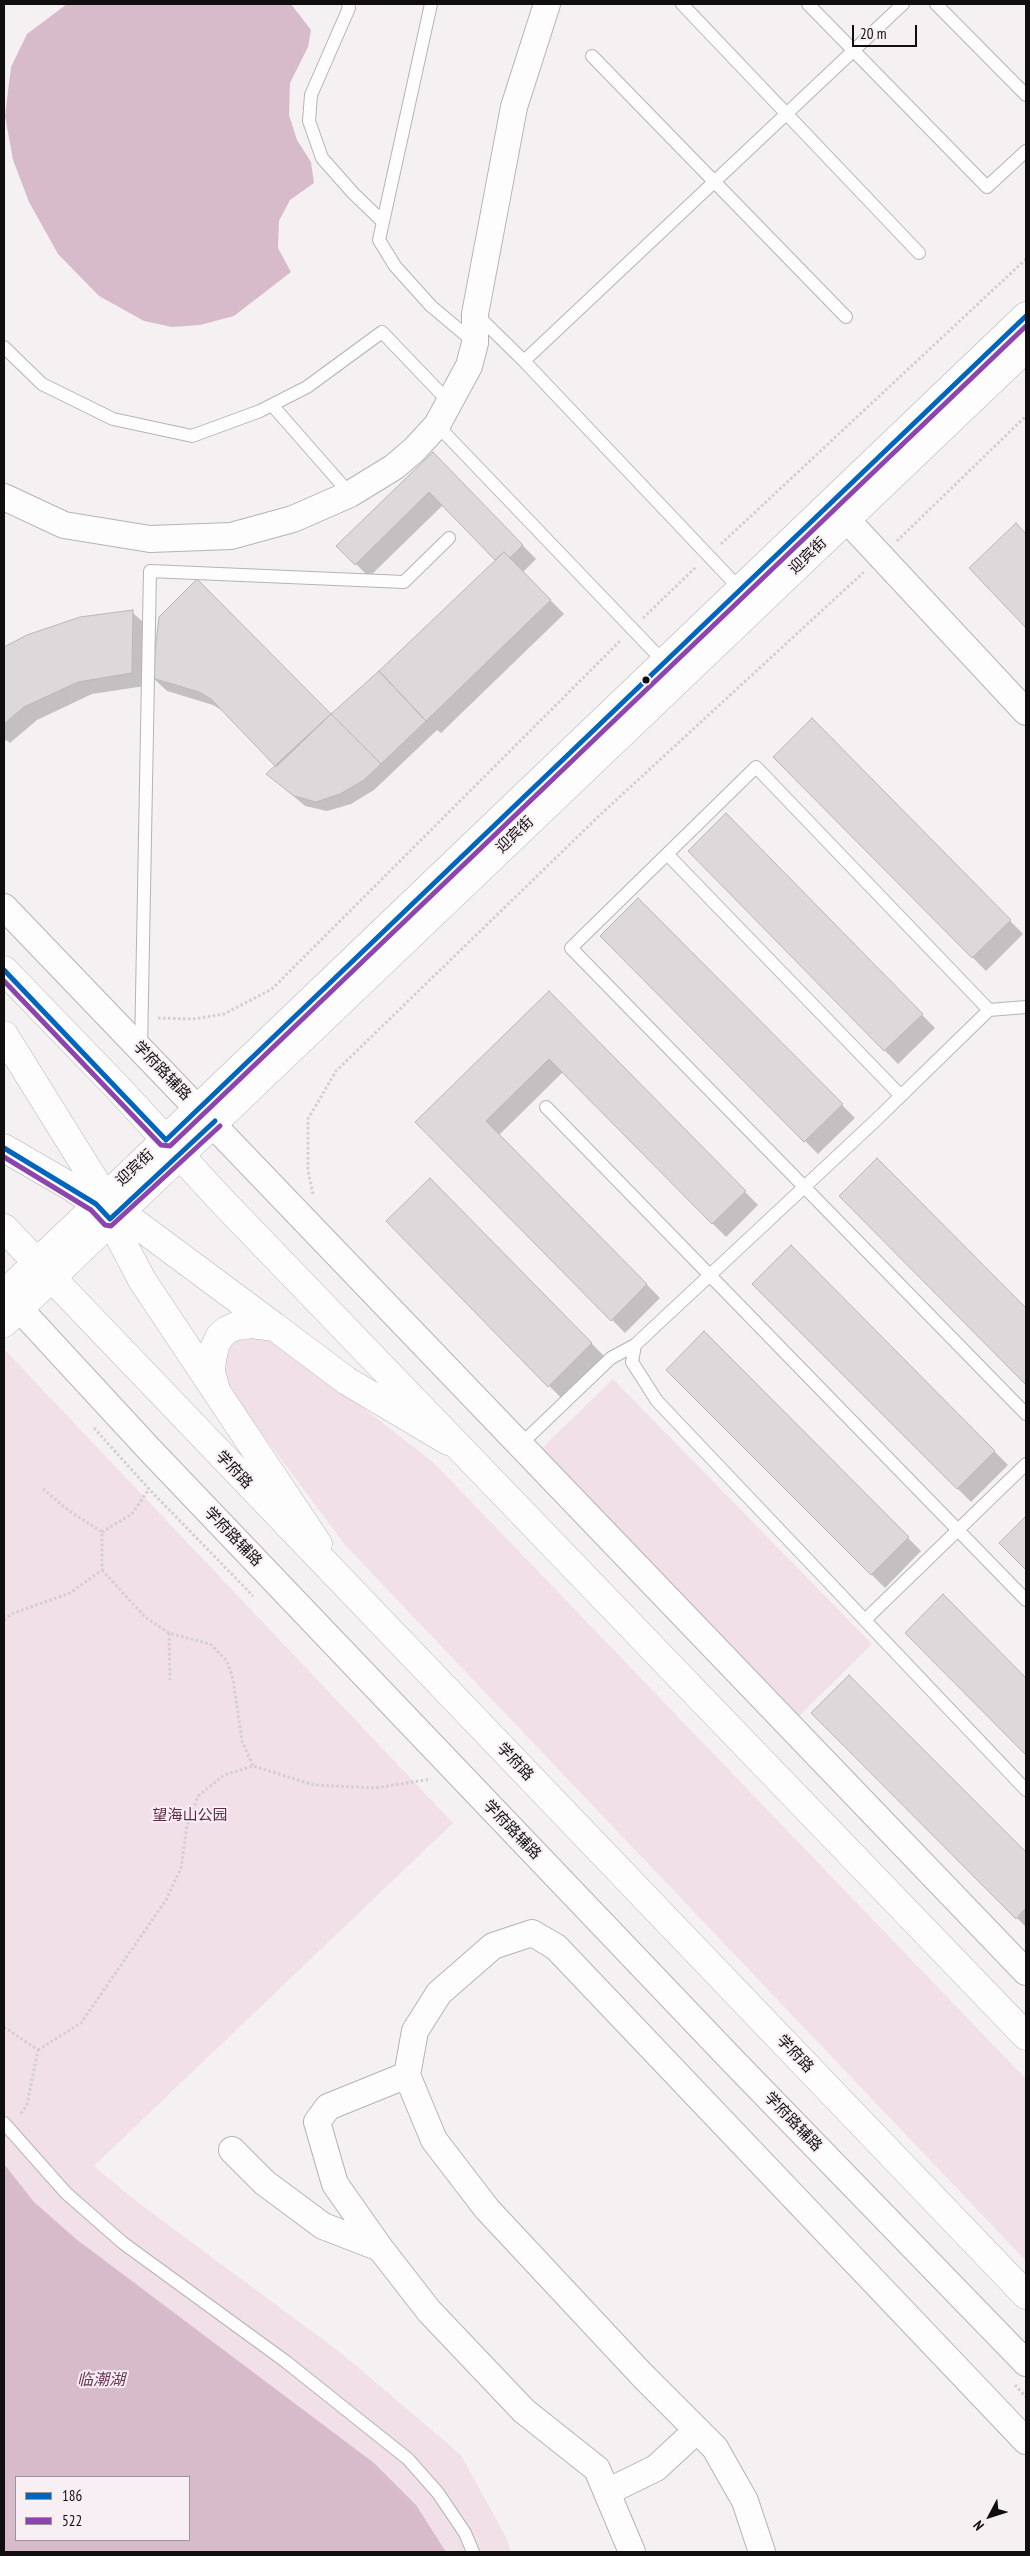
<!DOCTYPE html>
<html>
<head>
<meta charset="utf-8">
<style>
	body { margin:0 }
	#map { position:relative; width:1030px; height:2556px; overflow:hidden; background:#f5f1f3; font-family:"PT Sans Narrow",sans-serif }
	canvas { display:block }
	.frame { position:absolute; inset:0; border:5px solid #100e0f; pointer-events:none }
	.legend { position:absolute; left:15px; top:2476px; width:175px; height:65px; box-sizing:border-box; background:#f7eff3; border:1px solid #9b9598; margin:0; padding:6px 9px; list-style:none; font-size:15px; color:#100e0f }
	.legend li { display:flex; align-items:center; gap:10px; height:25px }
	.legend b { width:25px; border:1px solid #9b9598 }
	.north { position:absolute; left:965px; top:2491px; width:50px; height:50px; -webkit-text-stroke:4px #f7eff3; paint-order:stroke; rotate:230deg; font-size:14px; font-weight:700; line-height:20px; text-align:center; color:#100e0f }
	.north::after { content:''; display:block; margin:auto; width:18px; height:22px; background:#100e0f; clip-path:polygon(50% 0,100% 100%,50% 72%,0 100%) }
	.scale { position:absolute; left:852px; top:25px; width:65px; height:22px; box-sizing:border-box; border:2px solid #100e0f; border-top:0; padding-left:6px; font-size:15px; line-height:18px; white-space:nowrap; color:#100e0f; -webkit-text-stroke:4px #f7eff3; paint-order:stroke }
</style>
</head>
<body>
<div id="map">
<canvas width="1030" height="2556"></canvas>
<div class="frame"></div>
<ul class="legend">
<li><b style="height:6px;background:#0065bd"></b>186</li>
<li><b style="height:6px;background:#8e44ad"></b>522</li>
</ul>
<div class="north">N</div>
<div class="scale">20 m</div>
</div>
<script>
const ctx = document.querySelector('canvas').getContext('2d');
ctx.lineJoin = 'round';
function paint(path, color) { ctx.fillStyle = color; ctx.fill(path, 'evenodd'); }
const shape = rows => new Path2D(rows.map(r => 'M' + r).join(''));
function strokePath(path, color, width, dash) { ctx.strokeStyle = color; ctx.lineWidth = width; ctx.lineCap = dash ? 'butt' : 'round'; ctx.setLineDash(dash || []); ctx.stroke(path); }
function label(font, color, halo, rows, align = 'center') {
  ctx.font = font + ' "PT Sans Narrow","Noto Sans SC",sans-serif'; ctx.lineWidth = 4; ctx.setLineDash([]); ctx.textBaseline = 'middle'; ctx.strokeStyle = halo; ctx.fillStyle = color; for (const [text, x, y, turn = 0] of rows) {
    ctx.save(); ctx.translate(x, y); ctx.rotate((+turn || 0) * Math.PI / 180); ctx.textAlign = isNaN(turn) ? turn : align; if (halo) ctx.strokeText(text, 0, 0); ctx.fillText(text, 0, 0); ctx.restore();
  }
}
const green = shape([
	[242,1332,276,1340,434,1463,1026,2079,1026,2261,345,1545,223,1381,220,1356],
	[4,1349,453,1823,94,2166,136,2201,341,2353,461,2455,506,2537,511,2552,4,2552],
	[16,2477,189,2477,189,2540,16,2540],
	[613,1379,872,1644,797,1718,540,1450]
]);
const water = shape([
	[67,4,291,4,311,30,308,47,290,83,289,115,297,140,311,162,314,183,290,200,279,221,278,248,291,272,234,316,200,325,172,327,144,321,99,296,58,254,29,202,13,160,5,116,11,67,27,34],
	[4,2164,34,2202,76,2239,374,2463,416,2505,446,2552,4,2552],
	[16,2477,189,2477,189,2540,16,2540]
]);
const shadow = shape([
	[446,467,536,559,523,572,564,614,441,733,437,730,374,790,351,804,327,811,305,806,268,774,277,766,225,712,213,705,167,691,153,678,332,716,497,560,443,505,369,577,338,546],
	[1016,525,1026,535,1026,627,971,568],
	[132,612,146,625,145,686,92,694,37,720,10,743,6,740,4,743,4,648,28,636],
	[812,720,1023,934,986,971,774,757],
	[726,815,935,1028,898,1064,689,851],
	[638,900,855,1118,818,1154,602,936],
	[549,993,758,1205,726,1237,563,1072,499,1135,660,1298,625,1333,417,1122],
	[877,1160,1026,1309,1026,1383,840,1196],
	[430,1180,605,1357,562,1399,388,1221],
	[791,1247,1008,1465,971,1502,754,1284],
	[704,1333,921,1551,885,1588,667,1370],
	[1026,1518,1026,1569,1001,1543],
	[943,1596,1026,1680,1026,1753,906,1633],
	[849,1677,1026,1854,1026,1927,813,1713]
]);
const building = shape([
	[433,452,523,545,510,558,504,552,495,560,429,492,355,565,336,546,433,452],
	[1016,523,1026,534,1026,628,969,568,1016,523],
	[504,552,551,600,426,721,379,671,504,552],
	[197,579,331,714,276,767,211,699,199,692,152,678,159,617,197,579],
	[133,610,132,673,78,682,24,707,4,724,4,647,27,635,80,617,133,610],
	[379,671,426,721,381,764,331,714,379,671],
	[331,714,381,764,364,780,340,794,316,802,294,796,266,774,331,714],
	[812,718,1011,920,972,958,773,757,812,718],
	[726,813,923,1014,884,1051,688,851,726,813],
	[638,898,843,1104,804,1142,600,936,638,898],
	[549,991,746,1191,712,1224,549,1059,486,1121,647,1284,611,1321,415,1122,549,991],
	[877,1158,1026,1308,1026,1385,839,1196,877,1158],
	[430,1178,592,1343,548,1387,386,1221,430,1178],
	[791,1245,995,1451,957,1489,752,1284,791,1245],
	[704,1331,909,1537,871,1575,666,1370,704,1331],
	[1026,1516,1026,1570,999,1543,1026,1516],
	[943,1594,1026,1678,1026,1755,905,1633,943,1594],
	[849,1675,1026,1852,1026,1908,1016,1919,811,1713,849,1675]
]);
const path = shape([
	[897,541,1026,416],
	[721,544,1026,259],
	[643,618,696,567],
	[158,1018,193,1019,224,1014,272,989,621,640],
	[313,1194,308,1171,308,1119,336,1071,601,814,865,571],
	[94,1428,149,1489,253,1596],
	[102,1532,132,1514,149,1489],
	[102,1570,145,1617,169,1633,210,1644,227,1661,233,1679,242,1741,253,1766],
	[4,1620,11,1614,70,1593,102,1570,102,1532,68,1510,42,1488],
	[169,1633,170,1680],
	[4,2027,38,2050,27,2105,20,2115],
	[38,2050,81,2023,166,1900,181,1868,187,1826,198,1796,224,1775,253,1766,314,1785,375,1788,431,1779],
	[1015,2385,1026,2397]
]);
const lane = shape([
	[348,4,349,8,311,95,309,121,322,158,353,193,383,222],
	[431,4,379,240,395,266,431,306,475,343],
	[682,4,919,253],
	[808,4,987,187,1026,151],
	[936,4,1026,95],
	[592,56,846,317],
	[477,315,524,361,741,590],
	[4,347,42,384,113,419,192,436,260,411,307,387,382,332,450,403],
	[524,361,903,4],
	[272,405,350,494],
	[437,425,665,663],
	[667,854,901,1096],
	[989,1010,756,767,571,948,1026,1414],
	[141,1049,150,571,404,582,449,538],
	[546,1107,1026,1600],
	[635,1345,632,1362,657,1401,1026,1790],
	[520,1445,611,1358,635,1345,875,1121,989,1010,1026,1007],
	[865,1620,1026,1464],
	[4,2123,66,2193,123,2243,285,2361,408,2459,438,2493,465,2533,473,2552]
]);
const street = shape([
	[4,497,64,525,150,539,231,536,293,519,350,494,394,467,414,450,437,425,469,366,475,343,475,314,514,107,547,4],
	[832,504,1026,712],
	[4,907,1026,1972],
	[4,1292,149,1449,734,2062,1026,2363],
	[407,2075,328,2107,317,2122,335,2184,380,2248,429,2311,524,2411,597,2469,632,2552],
	[232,2150,265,2183,323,2226,380,2248],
	[607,2492,656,2468,697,2430],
	[762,2552,745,2501,715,2448,643,2376,487,2209,434,2140,407,2075,415,2031,439,1993,493,1946,532,1933,556,1947,1026,2441]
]);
const secondary = shape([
	[4,1148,73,1188,96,1204,107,1216],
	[119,1211,275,1327],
	[4,1294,1026,316],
	[4,1323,1026,348]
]);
const primary = shape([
	[4,1035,98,1186,119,1211],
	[110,1219,142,1280,318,1544],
	[216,1390,211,1372,212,1360,215,1346,220,1336,227,1330,236,1326,251,1324,275,1327,347,1381,448,1441]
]);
const highway = shape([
	[4,970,118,1088,223,1202,1026,2036],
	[4,1228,1026,2295]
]);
const bus1 = shape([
	[4,970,166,1140,1026,316],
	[4,1148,96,1204,110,1219,215,1121]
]);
const bus2 = shape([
	[4,981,161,1145,170,1146,1026,326],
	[4,1157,91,1210,105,1225,111,1226,220,1126]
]);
const markers = [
	[646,680,4.5,"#100e0f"]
];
const streetNames = [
	["迎宾街",808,556,-44],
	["迎宾街",515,835,-44],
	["学府路辅路",162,1071,46],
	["迎宾街",135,1168,-43],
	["学府路",234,1470,46],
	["学府路辅路",233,1537,46],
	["学府路",515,1762,46],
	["学府路辅路",512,1830,46],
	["学府路",795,2054,46],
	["学府路辅路",793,2122,46]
];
const parkNames = [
	["望海山公园",190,1816]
];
const waterNames = [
	["临潮湖",101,2380]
];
paint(green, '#f1e0e8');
paint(water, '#d8bbca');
paint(shadow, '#0003');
paint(building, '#ddd9db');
strokePath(building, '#b8b6b7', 1);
strokePath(lane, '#b6b3b5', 14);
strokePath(street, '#b6b3b5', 28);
strokePath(secondary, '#b6b3b5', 29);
strokePath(primary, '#b6b3b5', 29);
strokePath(highway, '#b6b3b5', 29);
strokePath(path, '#d1cfd0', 3, [2.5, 2.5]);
strokePath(lane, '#fefdfd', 12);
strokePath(street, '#fefdfd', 26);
strokePath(secondary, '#fefdfd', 28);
strokePath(primary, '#fefdfd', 28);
strokePath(highway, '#fefdfd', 28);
strokePath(bus1, '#0065bd', 5);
strokePath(bus2, '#8e44ad', 5);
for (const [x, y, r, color] of markers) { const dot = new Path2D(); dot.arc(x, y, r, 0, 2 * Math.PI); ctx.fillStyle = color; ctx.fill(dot); strokePath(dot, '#f7eff3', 2); }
label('15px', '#100e0f', '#f7eff3', streetNames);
label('15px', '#5d2a47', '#f7eff3', parkNames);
label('italic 16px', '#6b3755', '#f7eff3', waterNames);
</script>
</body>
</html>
